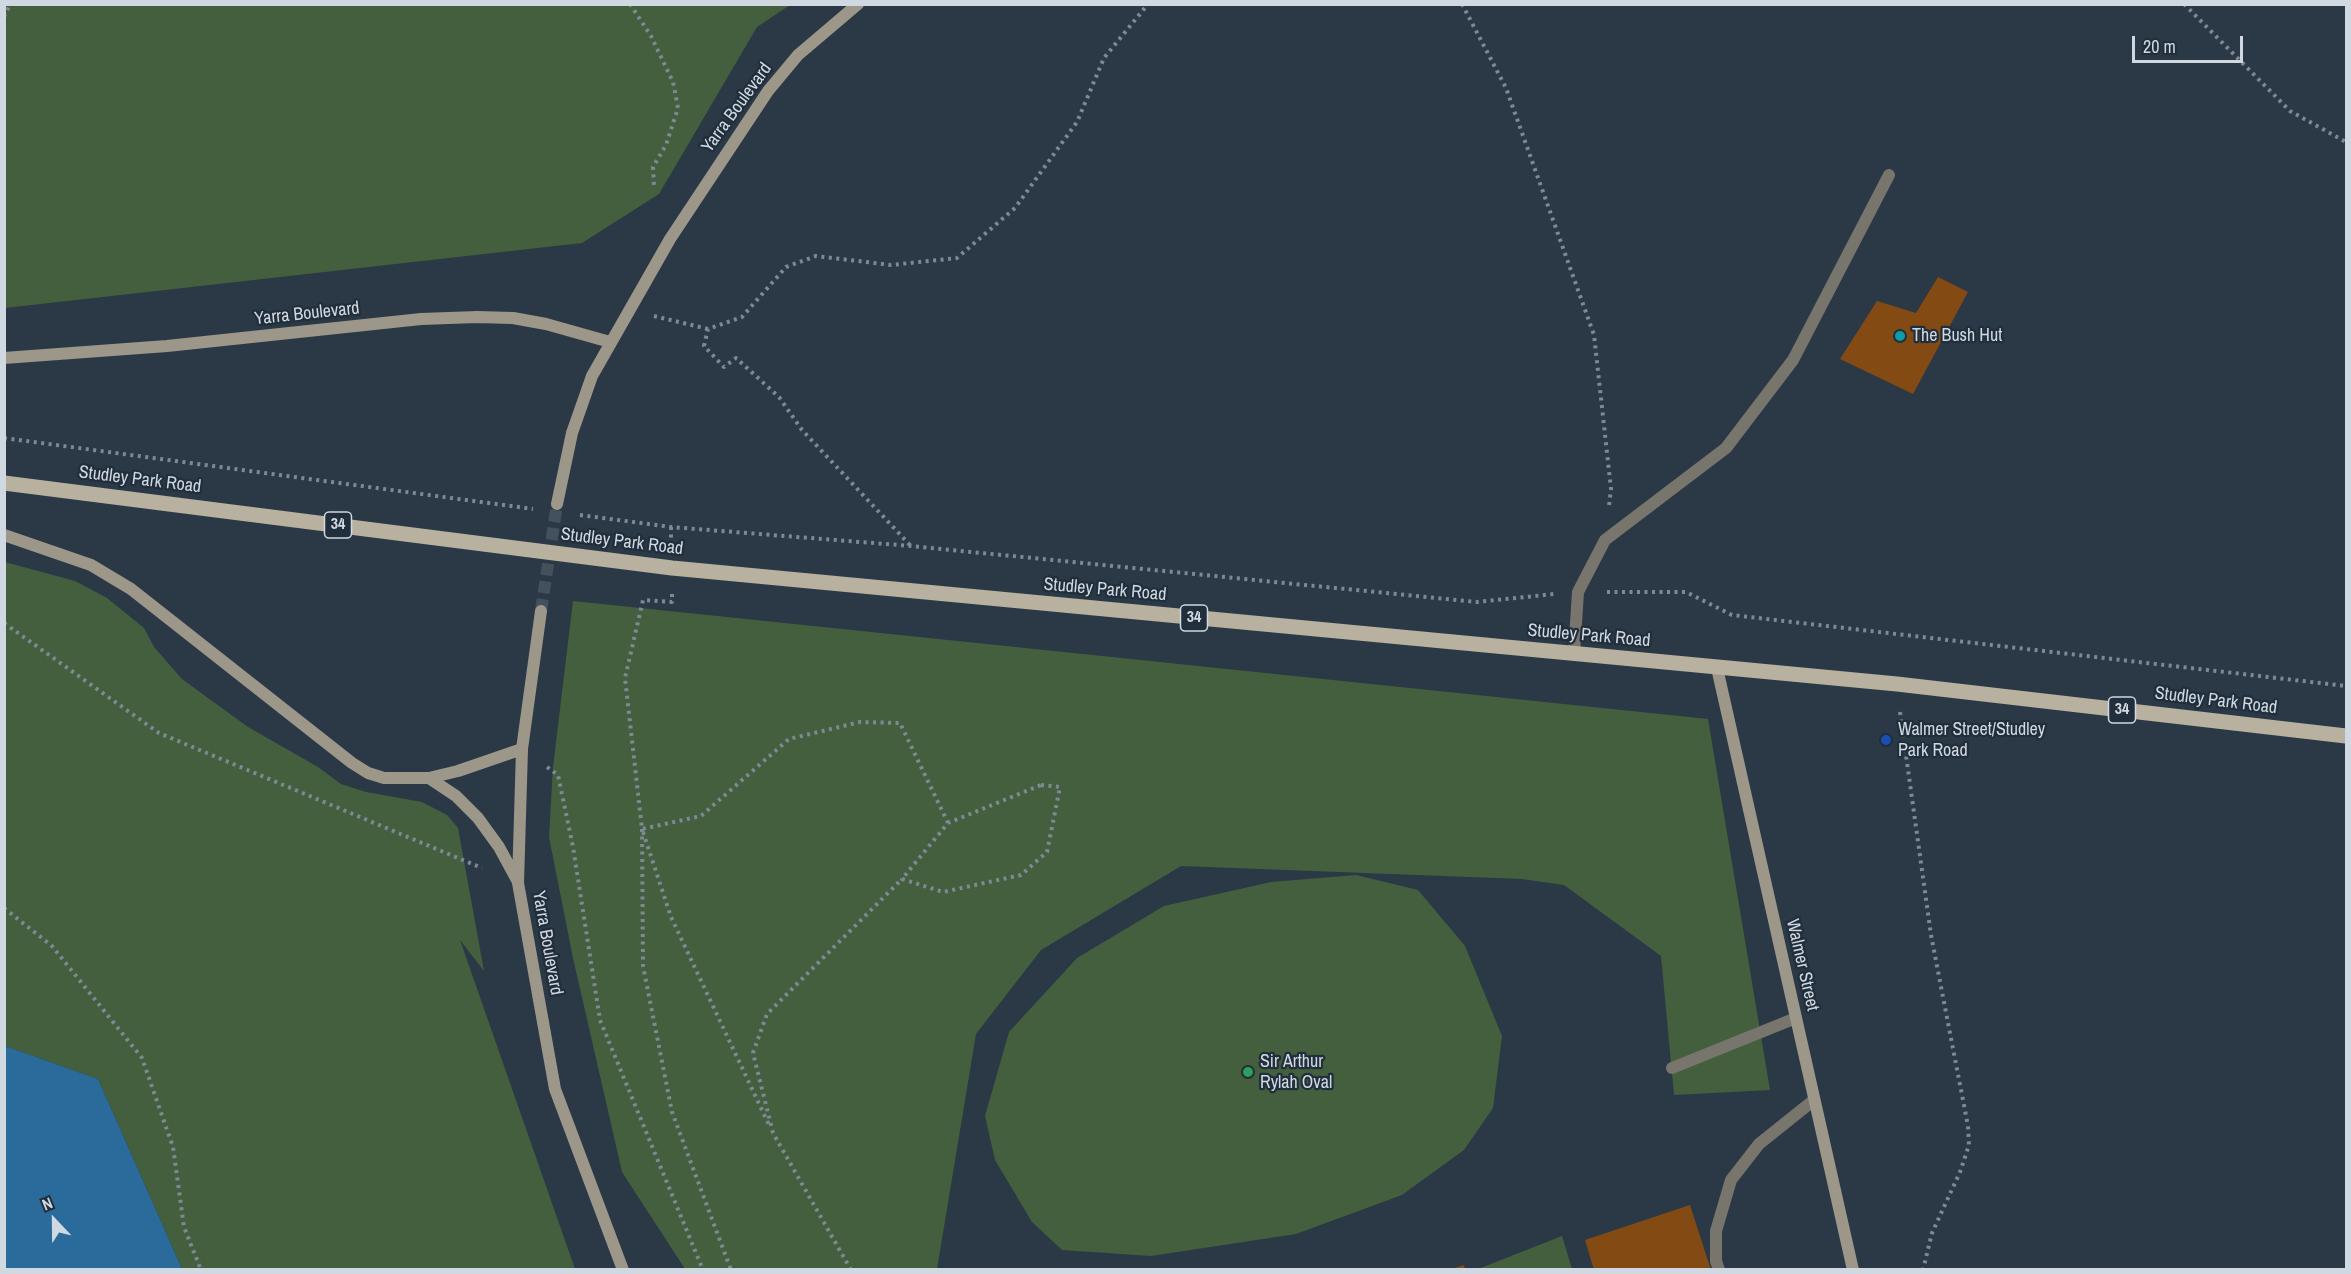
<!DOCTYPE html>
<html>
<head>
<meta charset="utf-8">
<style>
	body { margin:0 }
	#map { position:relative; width:2351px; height:1274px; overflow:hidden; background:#2b3946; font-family:"Archivo Narrow",sans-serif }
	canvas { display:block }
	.frame { position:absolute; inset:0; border:6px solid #d0d8e1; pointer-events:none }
	.north { position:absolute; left:24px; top:1190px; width:60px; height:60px; -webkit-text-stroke:4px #212e3b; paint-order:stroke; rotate:338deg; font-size:16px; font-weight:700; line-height:24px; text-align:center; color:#d0d8e1 }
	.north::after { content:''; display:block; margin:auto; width:21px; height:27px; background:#d0d8e1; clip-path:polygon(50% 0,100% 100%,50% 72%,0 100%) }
	.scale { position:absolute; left:2132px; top:36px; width:111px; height:27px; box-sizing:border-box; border:3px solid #d0d8e1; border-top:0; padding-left:8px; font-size:18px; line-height:21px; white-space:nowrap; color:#d0d8e1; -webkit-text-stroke:4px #212e3b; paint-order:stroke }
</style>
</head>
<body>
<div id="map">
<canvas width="2351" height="1274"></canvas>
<div class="frame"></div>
<div class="north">N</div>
<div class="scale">20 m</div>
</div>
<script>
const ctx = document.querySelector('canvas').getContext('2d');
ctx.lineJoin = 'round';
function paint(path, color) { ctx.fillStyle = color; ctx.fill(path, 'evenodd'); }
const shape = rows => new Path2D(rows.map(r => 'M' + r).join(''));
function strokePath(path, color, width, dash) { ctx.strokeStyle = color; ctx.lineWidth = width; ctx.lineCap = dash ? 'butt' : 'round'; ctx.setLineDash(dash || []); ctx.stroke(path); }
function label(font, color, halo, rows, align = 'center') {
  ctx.font = font + ' "Archivo Narrow",sans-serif'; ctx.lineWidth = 4.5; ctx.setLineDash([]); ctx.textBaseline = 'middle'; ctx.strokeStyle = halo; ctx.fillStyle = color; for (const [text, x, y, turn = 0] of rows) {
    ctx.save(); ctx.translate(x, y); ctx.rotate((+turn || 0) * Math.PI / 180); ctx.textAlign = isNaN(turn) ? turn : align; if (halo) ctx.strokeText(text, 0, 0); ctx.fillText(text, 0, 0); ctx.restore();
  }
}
const green = shape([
	[4,5,5,4,790,5,757,27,659,194,582,243,5,308],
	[5,562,75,581,107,598,144,628,154,647,182,679,248,727,318,767,341,784,366,792,422,802,447,815,458,828,484,971,460,940,575,1269,182,1269,98,1079,5,1046],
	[573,601,1708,719,1770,1090,1674,1095,1661,956,1564,885,1522,879,1181,866,1041,950,976,1034,937,1269,685,1269,622,1172,573,958,549,837,553,767],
	[1356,875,1418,890,1465,946,1502,1036,1493,1108,1464,1150,1402,1195,1296,1234,1151,1256,1062,1250,1032,1222,995,1160,985,1116,1009,1032,1077,958,1164,906,1271,882],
	[1562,1236,1572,1269,1478,1269]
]);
const water = shape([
	[5,1046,98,1079,182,1269,5,1269]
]);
const building = shape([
	[1938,277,1968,292,1913,394,1840,359,1877,301,1916,313],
	[1690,1205,1711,1270,1594,1270,1585,1240],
	[1464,1265,1465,1270,1451,1270,1451,1269]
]);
const secondaryTunnel = shape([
	[541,611,557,504]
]);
const path = shape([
	[630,4,651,36,673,82,678,108,666,145,653,167,654,186],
	[1462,4,1506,88,1594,335,1611,489,1609,506],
	[2184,4,2290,111,2346,142],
	[4,17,10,4],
	[654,316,708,329],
	[4,438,533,509],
	[580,515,671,527,911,546,1477,602,1554,594],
	[671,527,671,541],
	[910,545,802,430,779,397,736,358,724,367,704,346,708,329,742,317,786,267,816,256,891,265,957,258,1015,208,1077,122,1104,58,1148,4],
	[1607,592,1686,592,1732,615,2346,686],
	[672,594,672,602,643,600,625,678,642,829,701,816,789,739,860,722,900,723,948,823],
	[4,623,159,733,482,868],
	[1900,712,1931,935,1968,1126,1969,1145,1960,1172,1932,1233,1923,1270],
	[547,767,558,775,573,847,600,1020,703,1270],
	[1041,785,1060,787,1047,852,1021,875,943,892,902,879,948,823,1041,785],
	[642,829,643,966,672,1112,731,1270],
	[643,832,671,917,769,1125],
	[4,908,52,946,142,1058,173,1147,184,1227,201,1270],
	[851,1270,773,1133,753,1053,767,1014,902,879]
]);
const lane = shape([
	[1574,654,1578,592,1605,540,1726,448,1793,360,1889,175],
	[1672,1068,1796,1018],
	[1719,1270,1716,1261,1716,1231,1731,1180,1759,1144,1814,1100]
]);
const secondary = shape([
	[4,358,167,346,421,319,477,317,513,318,546,324,610,342],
	[557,504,572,433,592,376,670,239,768,91,798,55,858,4],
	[4,535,91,565,131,589,352,763,368,773,384,778,429,778,458,771,522,749],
	[541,611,522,749,518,883,555,1089,623,1270],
	[1717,668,1853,1270],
	[429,778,456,796,478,818,499,847,518,882]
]);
const primary = shape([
	[4,483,672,568,1897,684,2346,736]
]);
const markers = [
	[1900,336,6,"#0f9aa8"],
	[1886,740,6,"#1a4fb4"],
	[1248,1072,6,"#2e9e5b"]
];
const shields = [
	[338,525,27],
	[1194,618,27],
	[2122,710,27]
];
const shieldNames = [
	["34",338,525],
	["34",1194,618],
	["34",2122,710]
];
const streetNames = [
	["Yarra Boulevard",737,108,-54],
	["Yarra Boulevard",307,314,-6],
	["Studley Park Road",140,480,7],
	["Studley Park Road",622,542,7],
	["Studley Park Road",1105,590,5],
	["Studley Park Road",1589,636,5],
	["Studley Park Road",2216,701,7],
	["Yarra Boulevard",547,943,80],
	["Walmer Street",1802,965,77]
];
const poiNames = [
	["The Bush Hut",1912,336],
	["Walmer Street/Studley",1898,730],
	["Park Road",1898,751],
	["Sir Arthur",1260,1062],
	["Rylah Oval",1260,1083]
];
paint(green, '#435f3e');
paint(water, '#2a6b9c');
paint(building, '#834a13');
strokePath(secondaryTunnel, '#44515d', 12, [12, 6]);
strokePath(path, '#7e8994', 4, [3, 4.5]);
strokePath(lane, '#78756c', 12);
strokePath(secondary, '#9d978a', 12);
strokePath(primary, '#b9b1a0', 15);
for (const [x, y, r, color] of markers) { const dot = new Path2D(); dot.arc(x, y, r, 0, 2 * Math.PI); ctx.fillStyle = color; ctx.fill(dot); strokePath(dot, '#212e3b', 2); }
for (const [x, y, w] of shields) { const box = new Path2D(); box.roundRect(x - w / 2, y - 13, w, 26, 4.5); ctx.fillStyle = '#212e3b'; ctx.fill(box); strokePath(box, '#d0d8e1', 1.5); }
label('bold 16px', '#d0d8e1', null, shieldNames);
label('18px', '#d0d8e1', '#212e3b', streetNames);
label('18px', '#d0d8e1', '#212e3b', poiNames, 'left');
</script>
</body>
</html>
